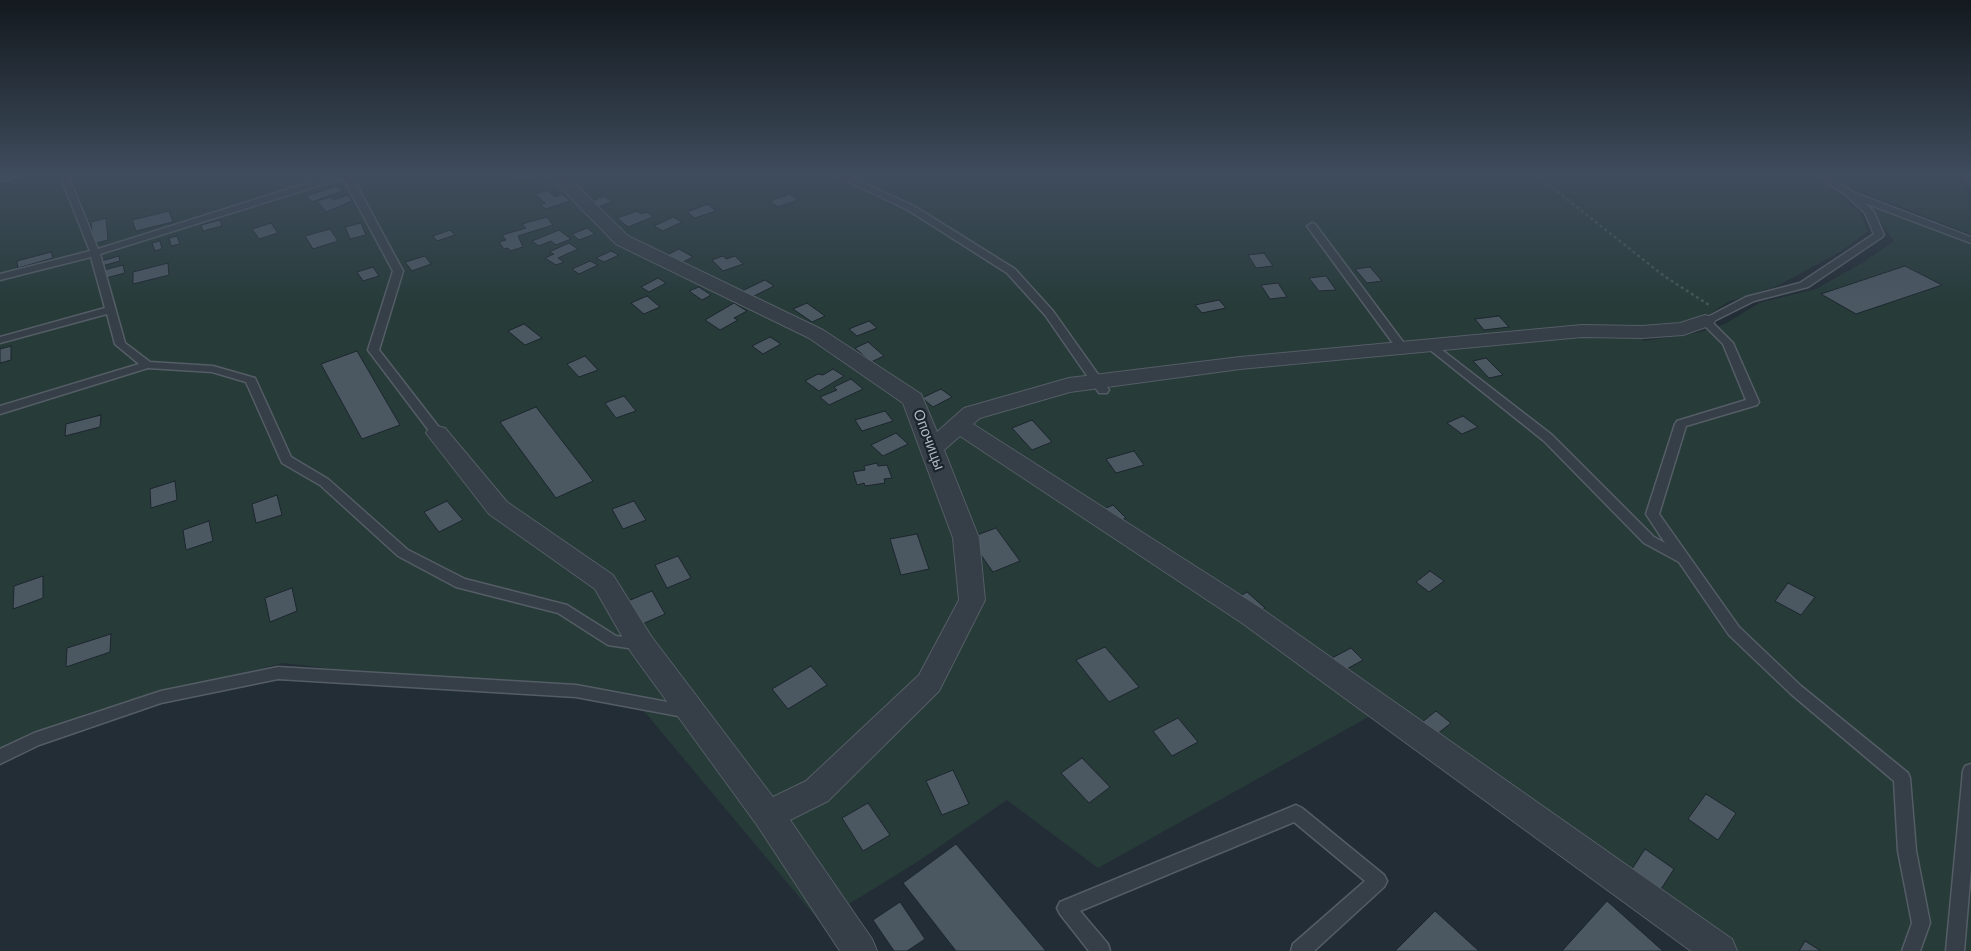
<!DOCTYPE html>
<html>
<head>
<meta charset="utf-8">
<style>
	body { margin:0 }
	canvas { display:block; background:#232d36 }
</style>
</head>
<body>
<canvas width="1971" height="951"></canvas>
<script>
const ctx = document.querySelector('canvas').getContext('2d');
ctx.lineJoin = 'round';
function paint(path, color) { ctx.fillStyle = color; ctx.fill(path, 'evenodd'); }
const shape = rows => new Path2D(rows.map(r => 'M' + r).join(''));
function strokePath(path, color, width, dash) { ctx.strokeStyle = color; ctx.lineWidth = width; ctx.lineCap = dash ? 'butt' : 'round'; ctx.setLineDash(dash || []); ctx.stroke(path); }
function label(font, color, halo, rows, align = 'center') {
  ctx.font = font + ' "DM Sans",sans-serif'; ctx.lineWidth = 4.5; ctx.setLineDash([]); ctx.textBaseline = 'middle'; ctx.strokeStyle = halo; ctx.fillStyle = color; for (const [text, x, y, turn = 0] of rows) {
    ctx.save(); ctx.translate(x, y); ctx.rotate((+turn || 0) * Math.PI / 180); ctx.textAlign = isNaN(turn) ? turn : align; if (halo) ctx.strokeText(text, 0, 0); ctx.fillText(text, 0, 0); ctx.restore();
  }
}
const green = shape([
	[0,173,1810,173,1859,211,1868,231,1840,252,1777,286,1728,302,1705,317,1669,327,1627,328,1644,341,1701,332,1725,324,1759,303,1816,289,1864,262,1894,241,1869,205,1901,214,1971,245,1971,951,1714,951,1370,716,1098,868,1007,800,917,862,820,922,639,705,283,663,88,713,0,752],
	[1827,173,1961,173,1971,205,1971,234,1849,187]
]);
const building = shape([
	[10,173,13,173,12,175,23,173,22,177,15,178,14,182,0,184,0,174,10,173],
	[524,173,534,173,537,176,519,182,513,177,524,173],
	[337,186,343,191,311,202,306,196,337,186],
	[547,190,555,197,562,194,570,201,546,209,540,205,545,203,535,194,547,190],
	[790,194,798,200,778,207,770,201,790,194],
	[348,195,352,201,326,212,317,201,331,197,333,200,348,195],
	[604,196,612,202,599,207,590,202,604,196],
	[708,204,716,211,695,218,687,212,708,204],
	[169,211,173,222,136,231,132,220,169,211],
	[637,211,641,214,647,212,653,217,628,227,617,218,637,211],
	[547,217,553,225,518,236,523,247,510,251,508,248,504,249,499,242,506,240,502,235,526,228,522,224,547,217],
	[673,217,682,222,663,231,654,226,673,217],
	[106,218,108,240,93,244,91,222,106,218],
	[220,220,222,226,203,231,201,225,220,220],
	[271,223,278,233,259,239,252,229,271,223],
	[361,223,366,235,350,239,345,227,361,223],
	[587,228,595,234,579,240,572,234,587,228],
	[330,229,338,241,313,249,305,236,330,229],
	[450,230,455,235,437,241,433,236,450,230],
	[559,230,571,239,556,245,551,241,539,246,532,241,559,230],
	[177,236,180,244,171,246,169,238,177,236],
	[160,241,162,249,155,251,152,243,160,241],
	[569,243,578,249,558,258,564,262,556,265,545,258,554,254,549,252,569,243],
	[679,249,693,257,679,264,665,256,679,249],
	[611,251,619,255,604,262,596,258,611,251],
	[51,252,53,258,18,268,17,261,51,252],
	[1264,253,1273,266,1256,268,1248,255,1264,253],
	[119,256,120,261,102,266,101,261,119,256],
	[425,256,431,264,412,271,405,262,425,256],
	[723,256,726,259,735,256,743,264,723,271,712,260,723,256],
	[590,261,598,265,579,274,572,269,590,261],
	[168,263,169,275,133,284,133,272,168,263],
	[123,265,125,273,106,278,104,270,123,265],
	[1905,266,1942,285,1856,314,1821,294,1905,266],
	[373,267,379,276,363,281,357,272,373,267],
	[1370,267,1382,281,1367,283,1355,269,1370,267],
	[1326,276,1336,290,1319,291,1309,278,1326,276],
	[658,278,666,283,649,292,641,287,658,278],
	[765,280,774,286,752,297,742,291,765,280],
	[1278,283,1287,297,1270,299,1261,285,1278,283],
	[699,287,711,295,702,300,689,291,699,287],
	[647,296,660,307,644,314,631,303,647,296],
	[1219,300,1226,308,1202,313,1195,305,1219,300],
	[734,303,747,311,734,318,738,320,720,330,705,320,734,303],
	[807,303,825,316,812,322,793,309,807,303],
	[1499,316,1509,327,1484,330,1475,319,1499,316],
	[869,321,877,328,857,336,849,329,869,321],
	[524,324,542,338,525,345,508,331,524,324],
	[770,337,781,344,763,354,752,346,770,337],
	[868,342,884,356,871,362,855,348,868,342],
	[11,346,11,360,0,363,0,349,11,346],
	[357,351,400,425,362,439,321,364,357,351],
	[585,356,598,370,579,377,567,364,585,356],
	[1486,358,1503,375,1489,378,1473,361,1486,358],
	[833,369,844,376,819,391,805,381,818,374,823,375,833,369],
	[851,379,863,389,829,405,820,397,837,390,834,387,851,379],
	[941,389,952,397,933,407,922,398,941,389],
	[624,396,636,411,616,418,605,403,624,396],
	[536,407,593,481,556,498,500,422,536,407],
	[885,411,893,421,862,431,855,420,885,411],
	[101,415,100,427,65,436,66,424,101,415],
	[1463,416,1478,427,1462,434,1447,423,1463,416],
	[1032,420,1052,442,1032,450,1012,428,1032,420],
	[896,433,908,444,883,456,871,445,896,433],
	[1134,451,1144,465,1116,473,1106,459,1134,451],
	[877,463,878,466,887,465,892,478,884,479,885,483,865,486,864,483,857,485,853,472,865,470,864,466,877,463],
	[175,481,177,500,151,508,150,489,175,481],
	[277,495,282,515,256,523,252,504,277,495],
	[447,501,463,520,439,532,424,512,447,501],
	[634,501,646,520,623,529,612,509,634,501],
	[1113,505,1126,518,1115,523,1102,510,1113,505],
	[209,521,213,541,186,550,183,530,209,521],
	[996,528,1020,561,993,572,969,538,996,528],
	[917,534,929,569,901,575,890,539,917,534],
	[678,556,691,578,667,588,655,565,678,556],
	[1430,571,1444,581,1429,592,1416,582,1430,571],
	[43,576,43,598,13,609,14,586,43,576],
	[1788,583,1815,597,1801,615,1775,601,1788,583],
	[292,588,297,611,270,622,265,598,292,588],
	[652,591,665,614,640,625,628,601,652,591],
	[1247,592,1265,608,1255,614,1237,598,1247,592],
	[111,634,110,652,66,667,67,648,111,634],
	[1105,647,1139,687,1109,702,1076,660,1105,647],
	[1351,648,1363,660,1343,671,1330,659,1351,648],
	[811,666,827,685,788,709,772,689,811,666],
	[1436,711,1451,723,1436,735,1421,723,1436,711],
	[1178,718,1198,742,1172,756,1153,731,1178,718],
	[1082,758,1110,787,1089,803,1061,773,1082,758],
	[953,770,969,804,942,815,926,781,953,770],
	[1706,794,1736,813,1718,840,1688,819,1706,794],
	[868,803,890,835,863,851,842,818,868,803],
	[956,844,1046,951,956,951,903,883,956,844],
	[1645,849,1674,869,1659,892,1630,872,1645,849],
	[1607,901,1663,951,1562,951,1607,901],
	[900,902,925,939,907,951,894,951,873,920,900,902],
	[1435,911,1479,951,1395,951,1435,911],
	[1805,941,1821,951,1799,951,1805,941]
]);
const path = shape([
	[1534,173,1664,276,1709,305]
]);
const service = shape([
	[59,173,67,173,98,249,340,173,353,173,351,175,403,271,379,350,441,430,443,433,441,436,433,436,368,350,393,271,343,178,100,254,125,343,150,362,213,366,255,378,291,457,328,479,408,550,465,579,567,605,616,636,646,640,648,644,646,648,641,650,608,645,558,613,456,587,398,556,320,485,282,463,246,382,212,372,148,368,0,414,0,406,139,364,115,344,107,314,0,343,0,337,105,308,91,257,0,280,0,274,90,251,59,173],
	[830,173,841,173,914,206,1015,269,1053,311,1107,387,1109,390,1107,393,1099,393,1045,315,1007,273,908,210,830,173],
	[1812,173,1822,173,1855,193,1971,237,1971,243,1865,203,1874,212,1884,235,1882,237,1808,287,1754,301,1712,322,1733,343,1759,402,1757,405,1686,426,1659,514,1739,627,1801,686,1908,773,1910,778,1916,851,1930,923,1920,951,1902,951,1912,923,1898,851,1894,781,1791,694,1729,635,1679,562,1644,543,1544,441,1424,345,1429,342,1433,343,1552,435,1654,537,1665,543,1646,514,1675,424,1677,421,1746,400,1723,344,1700,321,1746,297,1800,283,1874,234,1865,213,1847,196,1812,173],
	[1964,173,1971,173,1971,184,1968,183,1964,173],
	[1312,223,1315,224,1406,346,1407,348,1406,350,1398,350,1307,226,1312,223],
	[278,667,576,685,689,706,694,707,697,712,694,717,689,718,576,697,278,679,161,703,39,745,0,764,0,749,34,733,161,691,278,667],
	[1971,764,1971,869,1964,951,1946,951,1963,771,1965,766,1971,764],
	[1296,805,1302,808,1384,875,1387,881,1384,887,1314,951,1291,951,1293,944,1365,881,1294,822,1080,911,1108,944,1110,951,1089,951,1060,914,1057,908,1060,902,1296,805]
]);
const minor = shape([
	[546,173,564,173,628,236,823,330,921,394,937,432,964,408,1069,378,1240,357,1582,325,1642,326,1680,323,1705,315,1712,317,1715,321,1712,325,1683,335,1642,338,1582,337,1240,369,1070,392,980,418,973,424,1262,609,1732,939,1737,951,1691,951,1242,623,960,436,944,450,979,538,985,600,939,691,828,801,790,820,872,939,877,951,840,951,757,825,631,652,595,589,489,514,426,433,429,428,437,426,445,428,507,502,613,575,651,636,773,797,806,781,919,675,959,600,953,538,903,403,809,338,616,244,546,173]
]);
const streetNames = [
	["Опочицы",928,440,69]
];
paint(green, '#273b39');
paint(building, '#4b5862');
strokePath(building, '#1d262e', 1);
strokePath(service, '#545d65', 3);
strokePath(minor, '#545d65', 2);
strokePath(path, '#445656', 2.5, [3, 3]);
paint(service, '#363f47');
paint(minor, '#363f47');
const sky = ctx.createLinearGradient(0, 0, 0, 306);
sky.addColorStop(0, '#13191e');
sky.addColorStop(0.57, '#3f4c5d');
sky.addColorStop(1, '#3f4c5d00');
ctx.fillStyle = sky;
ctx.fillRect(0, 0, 1971, 306);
label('15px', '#b1bac3', '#1b242c', streetNames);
</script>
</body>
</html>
